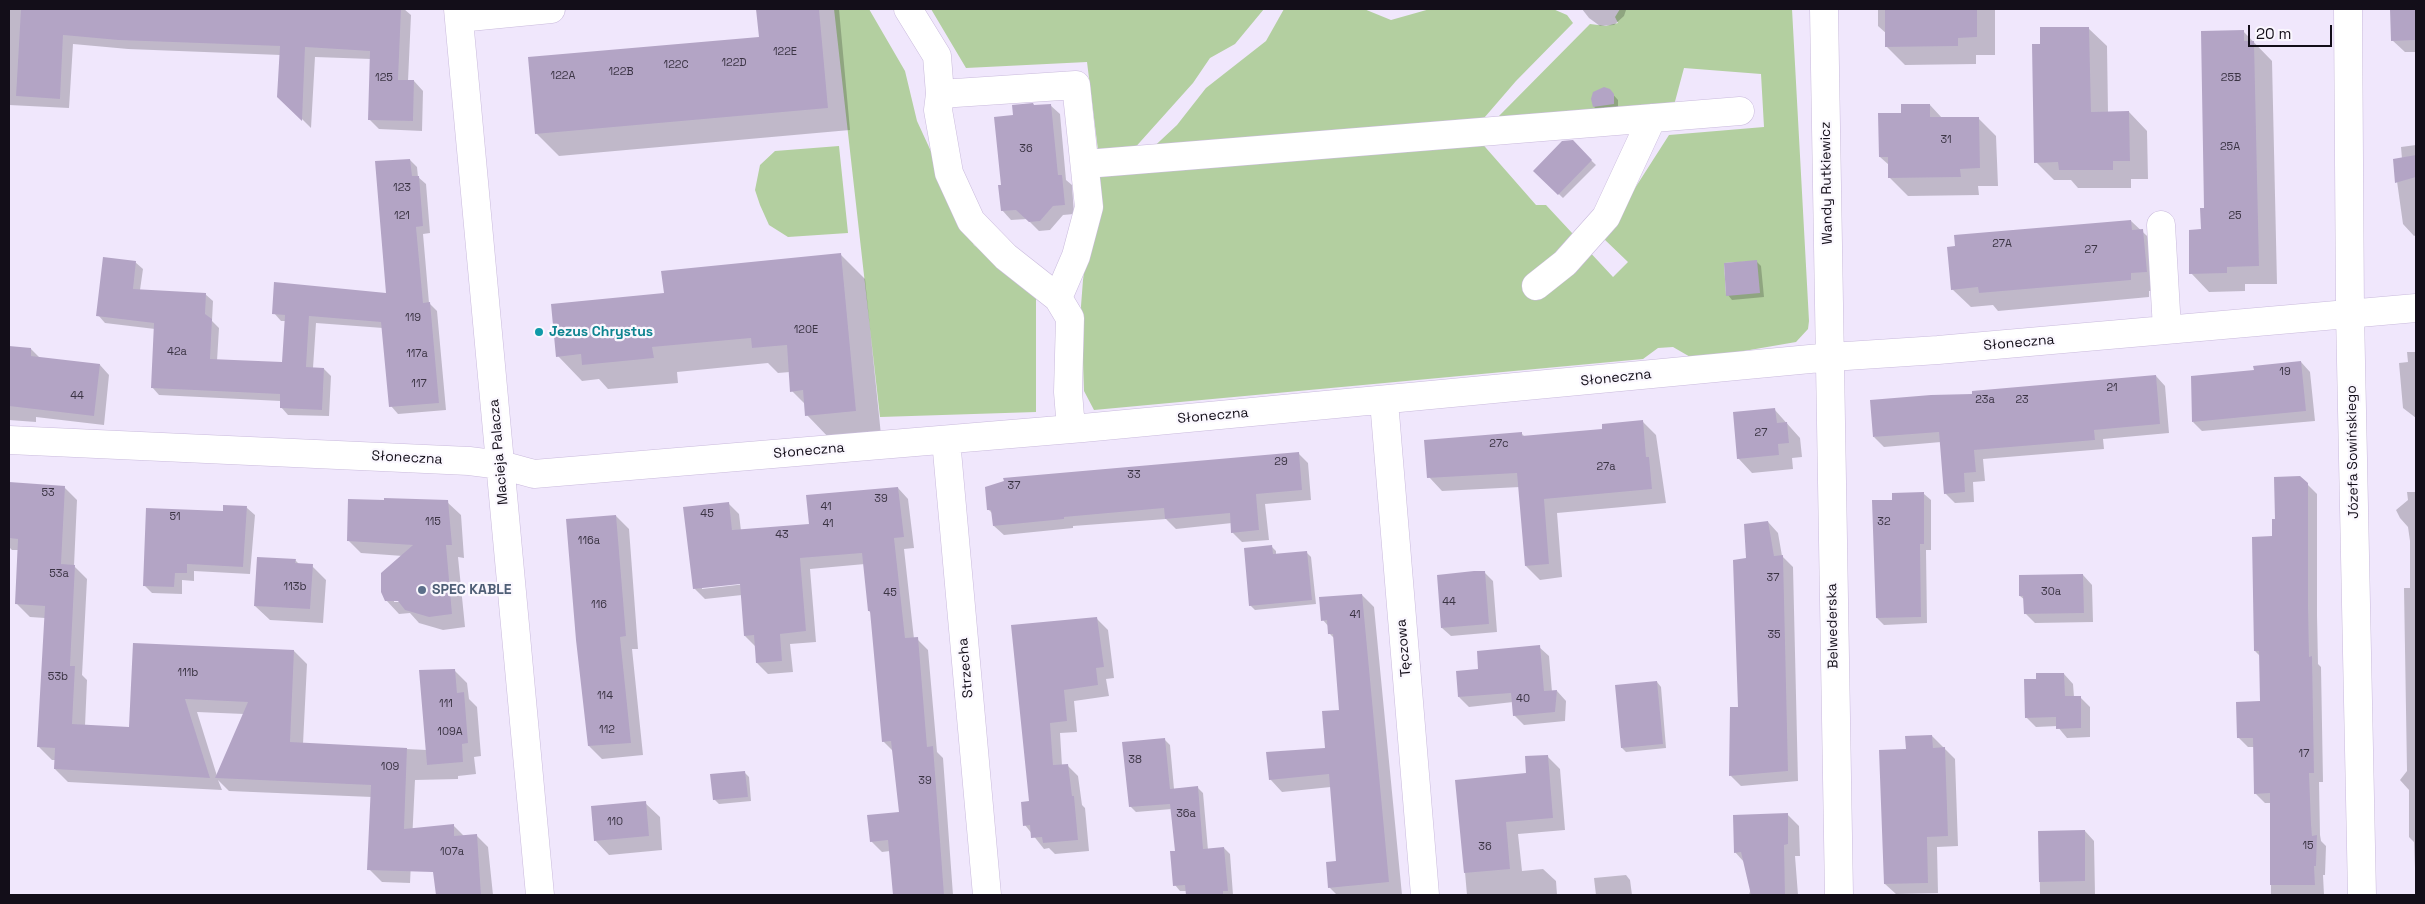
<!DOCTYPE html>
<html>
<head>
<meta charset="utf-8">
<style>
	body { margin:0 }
	#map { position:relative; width:2425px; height:904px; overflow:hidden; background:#f0e7fc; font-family:"Space Grotesk",sans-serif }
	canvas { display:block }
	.frame { position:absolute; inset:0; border:10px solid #130e19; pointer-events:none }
	.scale { position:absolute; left:2248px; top:25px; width:84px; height:22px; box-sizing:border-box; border:2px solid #130e19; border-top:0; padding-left:6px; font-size:15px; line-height:18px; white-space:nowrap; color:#130e19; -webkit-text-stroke:4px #faf7fe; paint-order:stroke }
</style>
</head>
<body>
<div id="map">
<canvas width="2425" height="904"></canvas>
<div class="frame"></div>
<div class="scale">20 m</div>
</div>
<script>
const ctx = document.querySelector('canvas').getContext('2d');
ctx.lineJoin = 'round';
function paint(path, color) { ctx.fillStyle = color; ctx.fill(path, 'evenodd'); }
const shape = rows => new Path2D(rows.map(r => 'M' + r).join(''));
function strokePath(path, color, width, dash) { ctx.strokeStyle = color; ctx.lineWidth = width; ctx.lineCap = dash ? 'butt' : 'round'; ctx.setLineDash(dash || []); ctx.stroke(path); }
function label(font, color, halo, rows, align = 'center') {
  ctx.font = font + ' "Space Grotesk",sans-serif'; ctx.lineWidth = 4.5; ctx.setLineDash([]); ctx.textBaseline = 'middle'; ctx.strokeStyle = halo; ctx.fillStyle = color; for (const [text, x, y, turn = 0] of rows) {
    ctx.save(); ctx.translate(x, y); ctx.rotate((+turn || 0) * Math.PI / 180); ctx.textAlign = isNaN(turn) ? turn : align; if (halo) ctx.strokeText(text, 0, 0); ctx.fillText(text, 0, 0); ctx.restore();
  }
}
const green = shape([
	[834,9,869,9,905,71,917,121,974,245,1036,297,1036,412,880,417],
	[931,9,1264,9,1235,44,1210,58,1193,83,1132,151,1098,150,1087,62,966,68],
	[1284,9,1364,9,1391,20,1430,9,1553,9,1567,15,1573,23,1516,81,1478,125,1145,155,1177,125,1206,88,1266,41],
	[1620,9,1792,9,1809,321,1808,329,1796,342,1715,356,1692,358,1673,347,1658,348,1643,359,1094,410,1084,391,1081,306,1083,280,1097,172,1479,140,1536,205,1546,205,1613,277,1628,262,1603,238,1669,135,1764,127,1761,74,1684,68,1673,109,1495,120,1590,24,1606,26,1618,23,1615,17],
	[1757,261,1726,295,1724,263],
	[839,146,848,233,788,237,769,225,760,205,755,190,760,165,775,151]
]);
const shadow = shape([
	[9,9,404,9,411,15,408,81,414,81,423,91,422,131,379,129,369,119,371,59,315,57,311,128,279,96,281,55,128,49,73,44,69,108,9,105],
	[757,9,839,9,850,130,559,156,536,133,760,38],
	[1582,9,1625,9,1626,10,1624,16,1614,25,1600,26,1589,18],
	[1878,9,1995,9,1995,55,1976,55,1976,64,1905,65,1887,47,1887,34,1878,26],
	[2392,9,2416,9,2416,52,2405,52,2392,40],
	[2088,28,2107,46,2108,113,2129,112,2147,131,2148,179,2131,179,2131,188,2078,188,2071,180,2054,180,2036,162,2042,45],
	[2243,31,2272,61,2277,284,2245,284,2245,291,2209,292,2191,273,2202,230],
	[1609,90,1618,100,1618,109,1599,111,1594,107],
	[1050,105,1060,114,1066,180,1072,185,1074,214,1063,215,1050,230,1039,231,1027,219,1011,220,1002,210,1002,187,1015,117],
	[1930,105,1942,118,1978,118,1996,136,1998,186,1978,186,1979,195,1908,196,1890,178,1889,165,1880,157,1902,114],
	[1572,142,1596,165,1563,198,1535,171],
	[2416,145,2416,235,2414,236,2403,224,2394,160,2402,159,2401,147],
	[410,160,417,167,418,177,426,184,430,233,423,234,429,303,437,311,446,410,398,414,391,406,383,328,316,323,313,368,324,369,331,376,329,416,288,415,281,407,281,401,159,395,152,387,155,329,105,323,98,315,135,262,143,269,140,290,205,294,213,301,212,321,219,328,217,361,283,364,286,321,281,321,274,313,388,294],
	[2131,221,2161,249,2165,290,2149,291,2149,297,1998,311,1993,305,1971,307,1952,289],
	[840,254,865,279,881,435,831,440,807,415,806,405,792,391,790,372,778,373,768,363,677,372,678,383,608,389,599,379,582,381,558,356,665,294],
	[1757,262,1761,266,1764,297,1732,300,1728,295],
	[9,347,31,349,40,358,100,365,109,375,104,425,36,417,36,422,9,420],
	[2407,352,2416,352,2416,418,2403,408,2399,363,2408,362],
	[2301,362,2310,372,2315,421,2202,431,2193,422,2255,371],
	[2156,376,2165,386,2169,433,2103,439,2104,449,1983,459,1985,481,1973,482,1974,502,1955,503,1945,493,1941,442,1884,447,1874,437,1974,396],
	[1774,409,1800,438,1802,457,1792,458,1793,469,1752,473,1738,458],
	[1643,422,1656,435,1666,503,1557,513,1562,577,1540,580,1526,566,1520,487,1442,491,1429,477,1521,433,1525,437,1603,430],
	[1298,453,1308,463,1311,500,1265,504,1269,540,1242,542,1232,532,1232,523,1176,529,1166,519,1073,526,1073,528,1004,535,994,526,993,514,988,509,1005,482],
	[2300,477,2317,494,2317,615,2318,664,2321,667,2323,782,2319,782,2320,835,2321,841,2326,846,2325,875,2323,875,2324,895,2271,895,2271,803,2265,803,2255,793,2255,747,2248,747,2238,737,2261,702,2260,656,2255,651,2274,537,2277,520],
	[9,483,64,487,77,500,74,566,87,579,82,675,87,680,85,726,131,728,134,644,294,651,307,664,303,744,427,750,454,670,467,683,469,699,477,707,481,756,474,757,476,774,458,776,458,779,415,780,410,883,382,882,369,869,372,797,229,791,218,780,222,790,68,782,55,769,56,760,52,760,39,747,45,618,30,617,17,604,19,550,12,550,9,547],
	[197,712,244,714,217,776],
	[898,488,908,499,914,548,904,549,914,639,917,639,928,650,937,752,943,758,953,895,894,895,890,851,882,852,871,841,900,813,894,752,883,741,872,614,869,611,865,564,810,569,816,642,790,644,793,672,768,674,757,663,756,647,745,636,742,595,705,599,694,588,728,503,739,514,741,531,810,525],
	[746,582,746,584,702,589,702,587],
	[2407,492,2416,492,2416,895,2414,842,2409,837,2409,790,2400,780,2407,771,2404,588,2410,588,2410,541,2408,527,2400,518,2396,510,2408,500],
	[1924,494,1931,500,1931,550,1926,550,1927,623,1884,625,1877,618,1893,501],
	[447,502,461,515,464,558,458,557,465,627,443,630,419,623,410,613,399,614,386,600,403,556,361,553,348,540],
	[394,599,404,602,394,602],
	[247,508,255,515,250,574,194,571,194,581,182,580,182,594,152,593,144,585,224,512],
	[616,516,629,529,638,649,632,649,643,755,602,759,589,746],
	[1768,522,1778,533,1782,556,1793,567,1798,781,1741,786,1731,776,1739,708,1748,559],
	[1271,546,1276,551,1276,555,1307,553,1311,557,1316,604,1255,610,1250,605],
	[295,560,300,565,312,566,326,580,323,623,270,620,255,606],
	[1484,572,1493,581,1497,632,1451,636,1442,628],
	[2083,575,2092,585,2093,622,2035,623,2025,613,2025,600,2020,596],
	[1362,595,1374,607,1402,895,1337,895,1329,887,1337,862,1331,787,1282,792,1270,779,1327,749,1340,711,1335,639,1330,634,1329,627,1323,620],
	[1097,619,1108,630,1114,678,1106,679,1109,696,1074,701,1077,732,1060,733,1062,766,1067,765,1078,776,1082,805,1085,808,1089,851,1055,854,1049,848,1044,849,1025,825,1030,802,1013,626],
	[1539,647,1549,656,1552,692,1557,691,1566,701,1565,721,1524,725,1514,715,1513,702,1469,707,1459,697,1480,670],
	[2064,674,2073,684,2074,697,2080,697,2090,707,2090,737,2067,738,2057,726,2036,727,2026,717,2037,680],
	[1657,682,1661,687,1666,748,1626,752,1622,748],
	[1932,736,1955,759,1958,846,1937,847,1938,893,1896,894,1885,884,1907,751],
	[1164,739,1170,745,1174,789,1197,787,1203,793,1208,850,1224,848,1230,854,1233,895,1187,895,1187,891,1180,891,1175,885,1176,852,1172,809,1136,812,1130,806],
	[1547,756,1560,769,1565,830,1518,834,1522,871,1543,869,1556,881,1557,895,1467,895,1457,781,1528,774],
	[744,772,749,777,751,801,719,804,714,799],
	[645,803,660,817,662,850,609,855,595,840],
	[1787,814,1799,826,1800,856,1795,856,1798,895,1749,895,1751,888,1744,862,1735,852],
	[453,825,464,836,476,835,488,847,493,895,437,895,431,827],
	[2085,831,2094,841,2095,895,2040,895,2039,832],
	[1626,875,1630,880,1632,895,1596,895,1594,878]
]);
const building = shape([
	[21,9,401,9,398,80,414,80,413,121,368,120,370,51,305,47,302,121,277,97,280,46,118,40,63,35,60,99,16,96],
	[756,9,819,9,828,108,535,134,528,57,759,37],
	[1885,9,1977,9,1977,37,1958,38,1958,46,1885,47],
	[2390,9,2416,9,2416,40,2391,41],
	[2040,27,2089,27,2091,112,2129,111,2130,161,2113,161,2113,170,2059,170,2058,162,2034,163,2032,44,2040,44],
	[2244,30,2244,41,2254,41,2259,266,2227,267,2227,273,2189,274,2189,230,2201,229,2200,208,2204,208,2201,31],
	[1604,87,1610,89,1614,94,1614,104,1593,107,1591,99,1593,92],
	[1033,103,1034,105,1051,104,1058,175,1062,175,1065,205,1053,206,1040,221,1029,222,1016,210,1001,211,998,185,1001,185,994,117,1013,115,1012,105],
	[1901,104,1930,104,1930,117,1979,117,1980,168,1960,169,1961,177,1888,178,1888,157,1879,157,1878,113,1901,113],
	[1573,140,1592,160,1558,195,1533,171,1562,141],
	[2416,155,2416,177,2395,183,2393,159],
	[410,159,412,176,419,176,423,226,416,227,423,303,430,302,439,403,389,407,381,322,309,316,306,367,324,368,322,410,280,408,280,394,151,388,154,323,96,316,103,257,136,261,133,289,206,293,205,314,212,319,210,359,282,362,285,315,272,314,274,282,386,293,375,161],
	[2131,220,2132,230,2143,229,2147,272,2131,273,2131,280,1979,293,1978,287,1951,290,1947,247,1955,246,1954,235],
	[841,253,856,411,805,416,803,390,790,392,787,345,752,348,751,338,652,347,654,358,582,365,581,354,556,357,551,304,664,293,661,271],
	[1757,260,1760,293,1726,296,1724,263],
	[9,346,31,348,31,356,100,364,94,416,9,406],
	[2301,361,2306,411,2192,422,2191,376,2254,370,2253,366],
	[2156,375,2160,424,2094,430,2095,440,1974,450,1976,472,1964,473,1965,492,1944,494,1939,432,1873,437,1870,400,1931,395,1972,394,1972,391],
	[1775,408,1777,423,1787,422,1789,443,1778,444,1779,455,1737,459,1733,412],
	[1643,420,1646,457,1649,457,1652,489,1544,499,1549,564,1525,566,1517,473,1427,478,1424,440,1522,432,1522,436,1602,429,1602,424],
	[1299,452,1302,490,1256,494,1259,530,1231,533,1230,513,1165,519,1164,508,1064,517,1064,519,993,526,991,510,987,510,985,487,1004,481,1003,478],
	[2300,476,2308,483,2308,604,2309,657,2312,656,2314,773,2309,773,2311,824,2312,836,2317,835,2316,866,2314,866,2315,885,2270,885,2270,793,2254,794,2253,738,2237,738,2236,702,2260,701,2259,651,2254,651,2252,537,2272,536,2272,519,2275,519,2274,477],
	[9,482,65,486,61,564,75,565,70,666,75,666,72,724,129,727,133,643,294,650,290,742,407,748,404,829,454,824,454,836,477,834,481,895,436,895,433,872,367,870,371,785,215,778,248,702,185,699,210,778,54,769,55,748,37,747,45,606,15,604,18,539,9,538],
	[898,487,904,537,894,538,905,638,918,637,927,747,933,746,944,895,893,895,888,840,870,842,867,815,899,812,891,741,882,742,870,611,868,611,862,553,800,558,806,631,780,634,782,661,756,663,754,635,744,636,740,584,693,589,683,507,729,502,732,530,809,524,806,495],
	[1924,492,1924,544,1920,544,1921,617,1876,618,1872,500,1892,500,1892,493],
	[384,498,448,500,452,545,446,545,452,614,429,617,405,610,398,601,385,601,381,592,381,573,413,545,347,541,348,499,384,500],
	[223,505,247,506,243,567,187,564,187,573,175,573,174,587,143,586,146,508,223,511],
	[616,515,626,636,620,637,631,743,588,746,576,640,566,519],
	[1768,521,1774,556,1783,555,1788,771,1729,776,1730,707,1738,707,1733,560,1746,558,1744,524],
	[1272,545,1273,554,1307,551,1312,600,1249,606,1244,548],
	[257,557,296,559,295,563,313,564,310,609,254,606],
	[1474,571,1485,571,1489,624,1441,628,1437,575],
	[2083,574,2084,613,2024,614,2023,596,2019,596,2019,575],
	[1362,594,1389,882,1328,888,1326,862,1336,861,1329,774,1269,780,1266,752,1325,748,1322,711,1339,710,1333,634,1328,634,1327,620,1321,621,1319,597],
	[1097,617,1104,667,1096,668,1098,685,1064,690,1067,721,1050,723,1053,765,1068,764,1072,796,1074,796,1078,840,1043,843,1042,837,1031,838,1030,825,1023,826,1021,802,1029,801,1011,625],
	[1540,645,1544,691,1557,690,1555,712,1513,716,1511,693,1458,697,1456,671,1478,669,1477,651],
	[455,669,457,693,464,692,468,743,462,744,463,762,427,765,419,670],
	[2036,673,2064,673,2065,696,2081,696,2081,728,2056,729,2056,717,2025,718,2024,679,2036,679],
	[1657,681,1663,744,1621,748,1615,685],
	[1932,735,1933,748,1945,747,1948,836,1927,837,1928,883,1884,884,1879,750,1906,749,1905,736],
	[1165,738,1170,789,1198,786,1203,849,1224,847,1228,891,1223,891,1223,895,1186,895,1185,885,1173,886,1170,851,1175,851,1170,804,1129,807,1122,742],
	[1548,755,1553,818,1506,822,1510,869,1464,873,1455,780,1526,773,1525,756],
	[745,771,748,797,713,800,710,774],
	[646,801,649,836,594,841,591,806],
	[1788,813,1788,844,1784,845,1785,895,1751,895,1741,852,1734,853,1733,815],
	[2085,830,2085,881,2039,882,2038,831]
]);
const minor = shape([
	[458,9,540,895],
	[908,9,937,56,940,94,938,110,949,173,971,221,1006,257,1058,298,1070,318,1068,392,1071,429],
	[1824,9,1839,895],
	[2348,9,2350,313,2362,895],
	[459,18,551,9],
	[940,94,1076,85,1089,207,1076,256,1058,298],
	[1086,164,1740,111],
	[2161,225,2167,329],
	[1536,286,1565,263,1606,217,1652,118],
	[1384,401,1425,895],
	[9,440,469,461,501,465,534,474,1083,428,1831,357,1938,350,2416,308],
	[946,440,987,895]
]);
const markers = [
	[539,332,5,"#0f9aa8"],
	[422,590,5,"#5c6f8a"]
];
const numberNames = [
	["122E",785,52],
	["122D",734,63],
	["122C",676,65],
	["122B",621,72],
	["122A",563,76],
	["125",384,78],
	["25B",2231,78],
	["31",1946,140],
	["25A",2230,147],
	["36",1026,149],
	["123",402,188],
	["121",402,216],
	["25",2235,216],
	["27A",2002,244],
	["27",2091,250],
	["119",413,318],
	["120E",806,330],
	["42a",177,352],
	["117a",417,354],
	["19",2285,372],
	["117",419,384],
	["21",2112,388],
	["44",77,396],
	["23a",1985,400],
	["23",2022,400],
	["27",1761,433],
	["27c",1499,444],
	["29",1281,462],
	["27a",1606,467],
	["33",1134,475],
	["37",1014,486],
	["53",48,493],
	["39",881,499],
	["41",826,507],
	["45",707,514],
	["51",175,517],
	["115",433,522],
	["32",1884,522],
	["41",828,524],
	["43",782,535],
	["116a",589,541],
	["53a",59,574],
	["37",1773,578],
	["113b",295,587],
	["30a",2051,592],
	["45",890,593],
	["44",1449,602],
	["116",599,605],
	["41",1355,615],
	["35",1774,635],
	["111b",188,673],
	["53b",58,677],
	["114",605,696],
	["40",1523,699],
	["111",446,704],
	["112",607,730],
	["109A",450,732],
	["17",2304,754],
	["38",1135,760],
	["109",390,767],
	["39",925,781],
	["36a",1186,814],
	["110",615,822],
	["15",2308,846],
	["36",1485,847],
	["107a",452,852]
];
const streetNames = [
	["Wandy Rutkiewicz",1827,183,-91],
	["Słoneczna",2019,343,-5],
	["Słoneczna",1616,378,-6],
	["Słoneczna",1213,416,-5],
	["Słoneczna",809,451,-5],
	["Macieja Palacza",499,452,-95],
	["Józefa Sowińskiego",2353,452,-91],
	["Słoneczna",407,458,3],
	["Belwederska",1833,626,-91],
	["Tęczowa",1404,648,-95],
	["Strzecha",966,668,-95]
];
const cultureNames = [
	["Jezus Chrystus",549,332]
];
const serviceNames = [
	["SPEC KABLE",432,590]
];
paint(green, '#b3cfa0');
paint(shadow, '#0003');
paint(building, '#b3a4c5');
strokePath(minor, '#c9badc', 29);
strokePath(minor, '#fff', 28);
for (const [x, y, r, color] of markers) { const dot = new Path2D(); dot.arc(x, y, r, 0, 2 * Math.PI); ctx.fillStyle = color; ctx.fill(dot); strokePath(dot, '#faf7fe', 2); }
label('11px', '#3b3444', null, numberNames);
label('14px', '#130e19', '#faf7fe', streetNames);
label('bold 14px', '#0d838f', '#faf7fe', cultureNames, 'left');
label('bold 14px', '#4e5e75', '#faf7fe', serviceNames, 'left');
</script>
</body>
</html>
